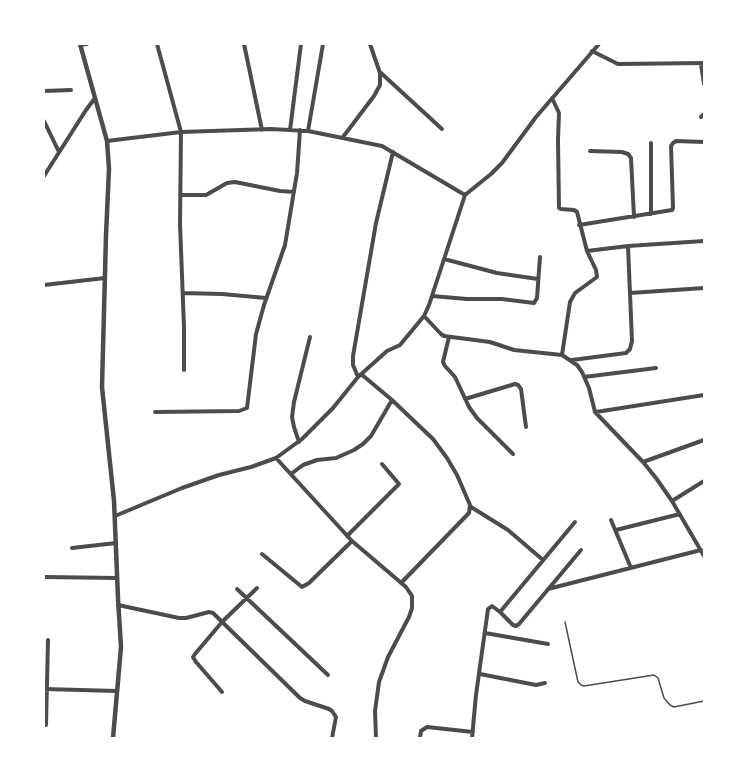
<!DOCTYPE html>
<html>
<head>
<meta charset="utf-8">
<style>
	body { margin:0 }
	#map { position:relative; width:748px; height:782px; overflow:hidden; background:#fff; font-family:"Exo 2",sans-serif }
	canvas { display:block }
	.frame { position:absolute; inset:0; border:45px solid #fff; pointer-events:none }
</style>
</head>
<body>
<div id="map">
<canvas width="748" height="782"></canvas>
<div class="frame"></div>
</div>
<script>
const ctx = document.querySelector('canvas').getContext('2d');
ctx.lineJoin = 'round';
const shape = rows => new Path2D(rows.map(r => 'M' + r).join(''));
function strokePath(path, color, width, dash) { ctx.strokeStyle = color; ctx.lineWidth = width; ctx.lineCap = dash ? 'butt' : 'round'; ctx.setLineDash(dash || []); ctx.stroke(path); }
const service = shape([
	[565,622,578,682,581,685,584,686,654,675,658,678,664,698,670,705,674,707,704,701]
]);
const minor = shape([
	[157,44,181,132,180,224,184,327,184,370],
	[244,44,262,130],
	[80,45,87,44],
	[592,51,618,64,704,63],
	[701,64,704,84],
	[381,73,442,129],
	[44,91,71,90],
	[552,98,559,113,558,140,559,208,561,209,574,210,577,212,587,251,596,270,597,277,575,293,570,302,562,355],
	[701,117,704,114],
	[44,121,59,152],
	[290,130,301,44],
	[308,131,323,44],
	[343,137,374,96,380,85,380,73,370,44],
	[107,141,181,132,271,129,308,131,382,146,465,195],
	[651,143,651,214],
	[590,151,622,152,628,154,631,158,634,217],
	[44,176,86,110,95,98],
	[180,195,206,195,227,183,235,182,280,191,294,192],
	[579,225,672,210,673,208,671,146,673,143,676,141,704,142],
	[587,251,628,246,704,241],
	[444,259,497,273,538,279],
	[44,285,105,278],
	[183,293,222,294,266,298],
	[630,293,704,288],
	[432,296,467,299,502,299,534,303,537,298,540,257],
	[424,316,441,334,444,336,490,342,514,350,562,355,577,365,582,372,589,388,595,412,643,462,656,478,672,501,704,556],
	[449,337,443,362,445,366,455,377,469,407,477,418,513,454],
	[572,360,626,353,630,349,632,341,628,246],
	[361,374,392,400,433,439,447,458,457,475,470,505,469,513,401,583],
	[358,377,353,365,353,356,376,223,393,152],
	[584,377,656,368],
	[465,399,515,384,518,385,521,389,526,427],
	[155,412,239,411,247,408,256,334,264,305,285,245,297,173,300,130],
	[596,412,704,395],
	[299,442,294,427,292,417,294,402,310,337],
	[643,462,704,440],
	[291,474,303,465,317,460,336,458,354,450,363,444,371,436,392,400],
	[672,501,704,481],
	[471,507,508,530,543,560],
	[115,516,182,488,219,475,251,467,276,458,302,439,333,408,358,377,387,351,400,345,424,316,429,305,465,195,491,174,502,163,536,117,599,44],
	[611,520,631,568],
	[616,530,680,514],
	[347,536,399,484,382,464],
	[352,541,406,587,412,596,412,608,409,617,388,657,379,682,375,711,376,738],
	[72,548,116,543],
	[262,554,302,587,309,583,352,541,276,458],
	[44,577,117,578],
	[237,589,328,675],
	[548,589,701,550],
	[118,605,179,618,186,618,209,612,213,613,300,698,305,701,329,709,332,711,336,717,332,738],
	[500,612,513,625,516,626,519,624,581,550],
	[485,633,548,644],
	[480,674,536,685,545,683],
	[44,689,117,691],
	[222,692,196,662,193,657,195,654,222,622,257,588],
	[46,725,48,640],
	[420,738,421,731,427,727,473,732],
	[472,738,476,695,488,609,492,606,500,612,575,522]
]);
const tertiary = shape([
	[80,44,107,141,109,169,106,235,102,387,114,501,118,598,121,647,113,738]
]);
strokePath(service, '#4c4c4c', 1.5);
strokePath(minor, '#4c4c4c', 4);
strokePath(tertiary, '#4c4c4c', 4.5);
</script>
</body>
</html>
